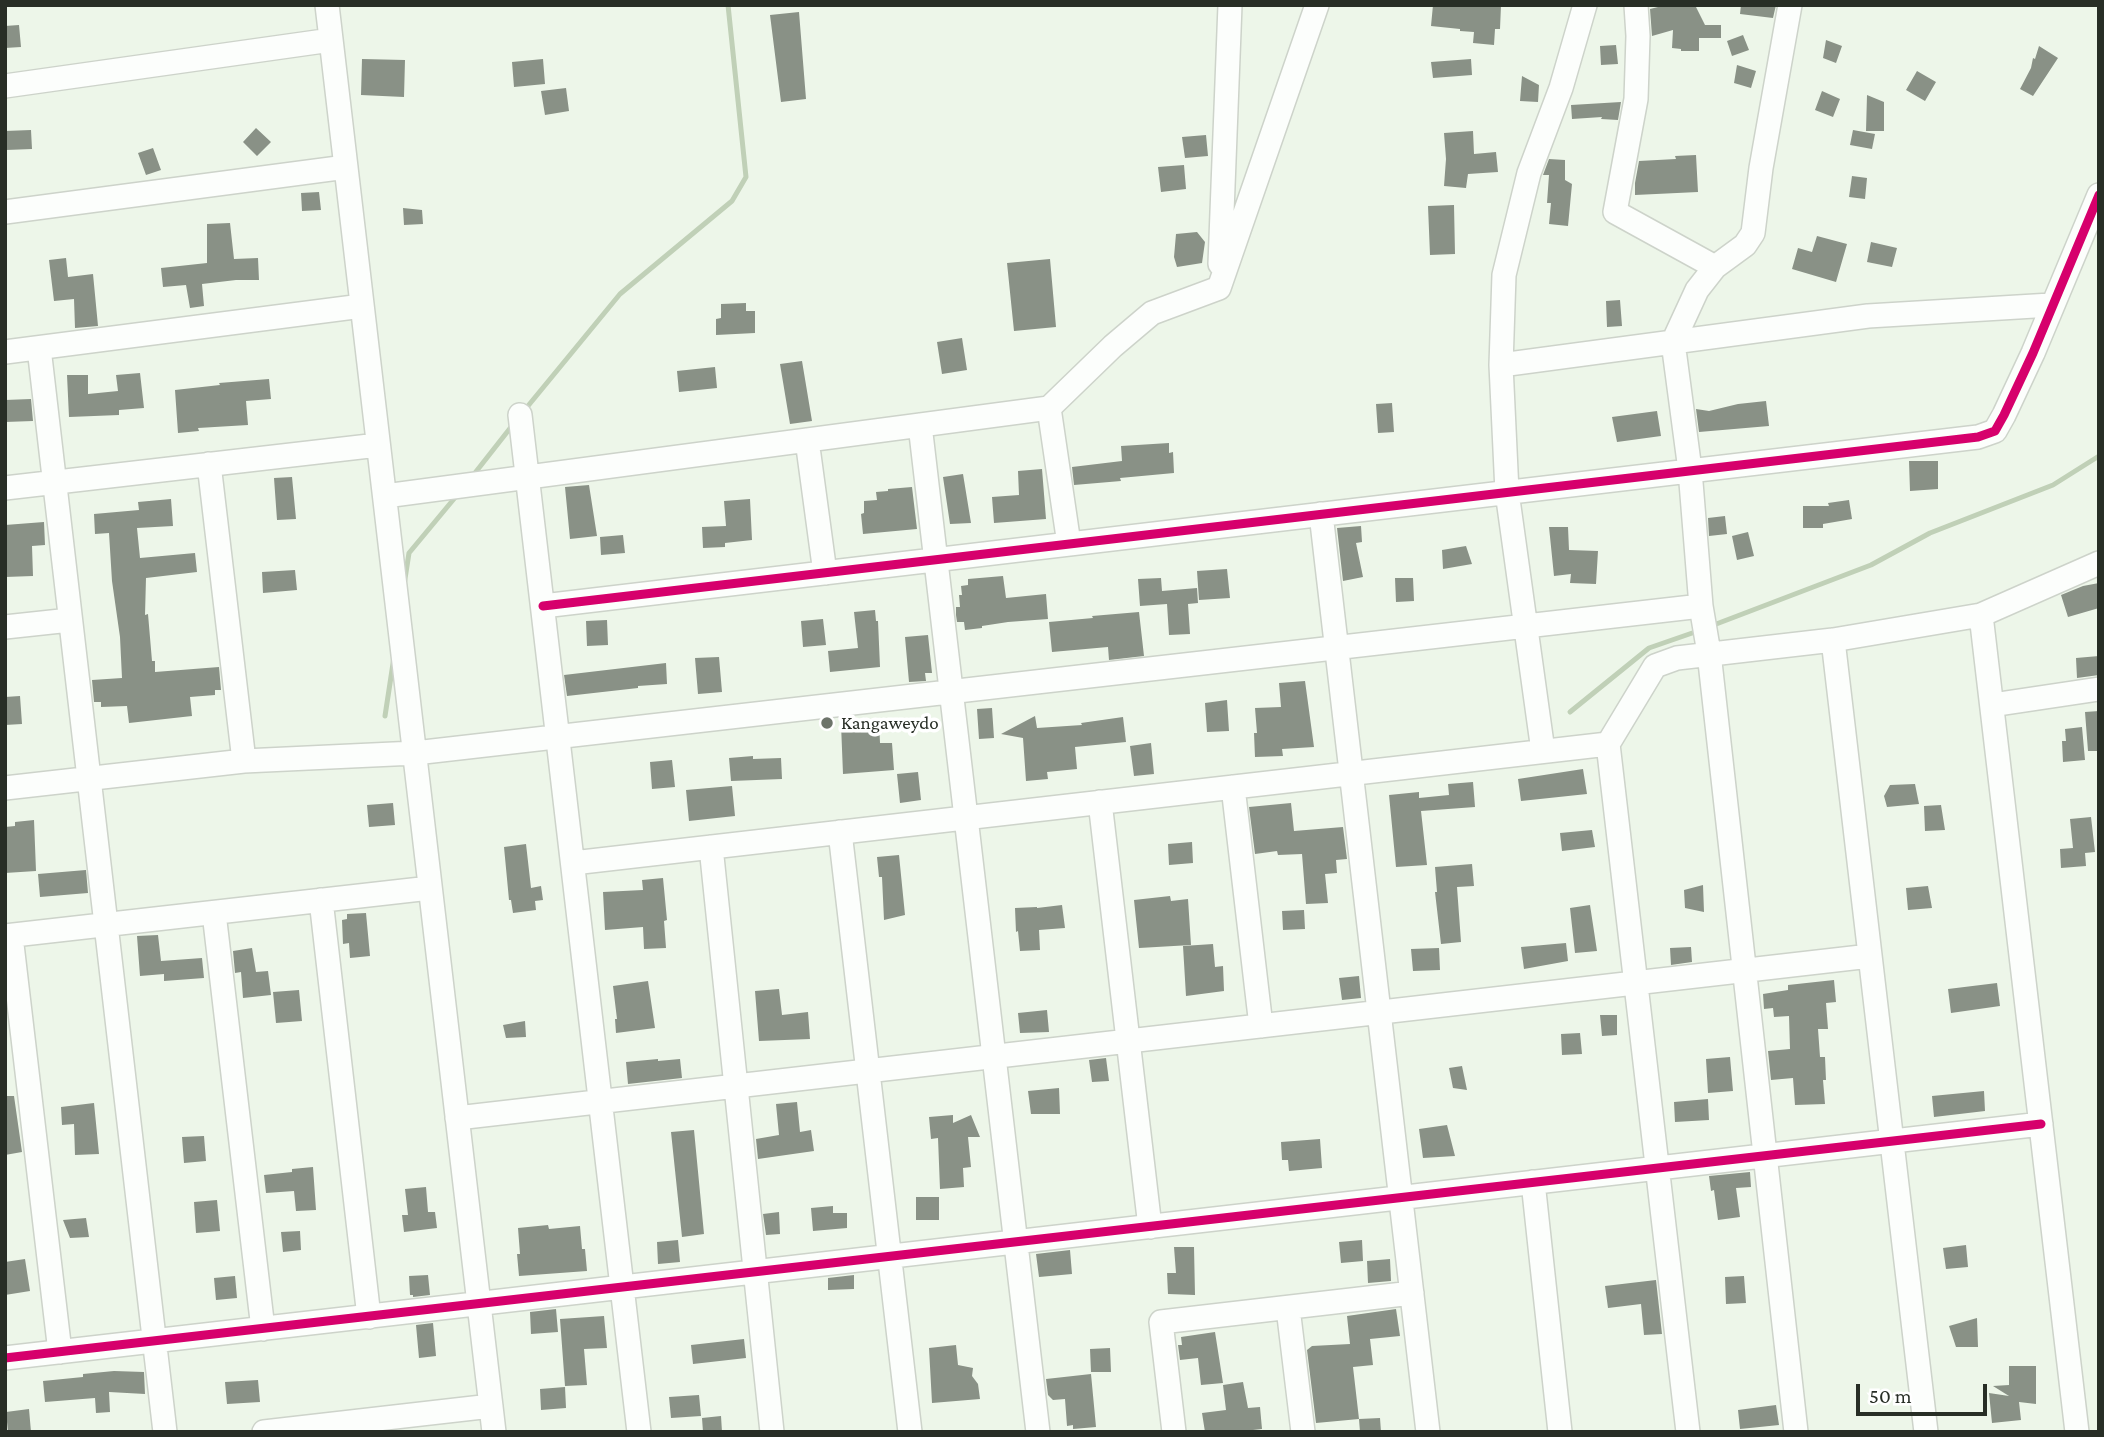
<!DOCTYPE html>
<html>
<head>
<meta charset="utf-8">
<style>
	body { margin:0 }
	#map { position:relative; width:2104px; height:1437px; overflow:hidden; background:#edf6e9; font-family:"Crimson Pro",serif }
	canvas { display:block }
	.frame { position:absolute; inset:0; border:7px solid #282e26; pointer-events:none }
	.scale { position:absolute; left:1856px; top:1384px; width:131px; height:32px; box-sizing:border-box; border:4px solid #282e26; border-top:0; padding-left:9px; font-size:21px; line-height:24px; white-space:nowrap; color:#282e26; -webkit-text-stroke:5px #fff; paint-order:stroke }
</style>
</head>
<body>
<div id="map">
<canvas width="2104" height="1437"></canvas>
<div class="frame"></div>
<div class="scale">50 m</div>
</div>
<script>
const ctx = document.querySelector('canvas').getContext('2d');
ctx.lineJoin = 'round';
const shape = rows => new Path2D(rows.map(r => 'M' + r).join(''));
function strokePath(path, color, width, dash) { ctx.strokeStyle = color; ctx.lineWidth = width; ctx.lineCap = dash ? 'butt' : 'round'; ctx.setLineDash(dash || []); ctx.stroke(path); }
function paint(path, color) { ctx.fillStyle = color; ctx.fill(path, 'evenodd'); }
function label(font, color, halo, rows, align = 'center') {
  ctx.font = font + ' "Crimson Pro",serif'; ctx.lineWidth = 7; ctx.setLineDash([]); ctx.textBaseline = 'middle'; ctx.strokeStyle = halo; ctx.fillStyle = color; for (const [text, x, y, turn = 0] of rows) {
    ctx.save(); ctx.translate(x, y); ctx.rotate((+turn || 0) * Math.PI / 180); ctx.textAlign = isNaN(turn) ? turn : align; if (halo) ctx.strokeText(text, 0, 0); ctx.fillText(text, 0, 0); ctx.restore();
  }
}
const stream = shape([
	[523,412,620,294,732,201,746,177,728,5],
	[471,478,515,422],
	[404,585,409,553,458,494],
	[1711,626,1871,565,1930,533,2053,485,2099,456],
	[1570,712,1649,648,1698,631],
	[385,716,394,657]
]);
const building = shape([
	[1433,5,1501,5,1500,29,1495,29,1494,45,1473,43,1474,32,1460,31,1460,29,1431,26],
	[1666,5,1695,5,1705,25,1721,25,1721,38,1699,38,1699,51,1681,51,1681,49,1672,48,1673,30,1652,36,1650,9],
	[1741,5,1776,5,1773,18,1740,14],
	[799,12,806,99,781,102,770,15],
	[19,25,21,47,5,48,5,26],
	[1743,35,1749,50,1732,56,1727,41],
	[1826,40,1842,46,1836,63,1823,58],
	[1616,45,1618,64,1601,65,1600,46],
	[2039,46,2058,58,2033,96,2020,89,2031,68,2033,58,2035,59],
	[362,59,405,60,404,97,361,95],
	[543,59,545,84,514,87,512,62],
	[1471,59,1472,75,1433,78,1431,62],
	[1737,65,1756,71,1751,88,1734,83],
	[1917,71,1936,82,1925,101,1906,90],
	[1522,76,1539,85,1538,102,1520,101],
	[566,88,569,111,545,115,541,91],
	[1822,91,1840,99,1833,117,1815,110],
	[1867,95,1884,102,1884,131,1866,131],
	[1621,102,1618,120,1601,119,1602,117,1572,119,1571,105],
	[256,128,271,142,257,156,243,142],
	[31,130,32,149,6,150,5,131],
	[1853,130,1875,134,1872,149,1850,145],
	[1473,131,1474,154,1496,152,1498,172,1468,174,1466,188,1444,186,1446,159,1444,133],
	[1206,135,1208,156,1185,158,1182,137],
	[153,148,161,170,146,175,138,153],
	[1696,155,1698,192,1635,195,1635,183,1639,161,1676,159,1675,156],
	[1549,159,1565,160,1565,180,1572,184,1568,226,1549,224,1551,203,1547,203,1549,175,1543,175],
	[1184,165,1186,189,1161,192,1158,167],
	[1852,176,1867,178,1865,199,1849,197],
	[319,192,321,210,302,211,301,193],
	[1454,205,1455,254,1430,255,1428,206],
	[403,208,422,210,423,224,404,225],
	[230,223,234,259,258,258,259,280,236,280,202,284,204,306,190,308,186,285,163,287,161,268,207,263,207,224],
	[1197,232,1205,242,1202,263,1177,267,1174,257,1176,234],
	[1817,236,1847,244,1836,282,1792,269,1798,248,1812,252],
	[1871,242,1897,248,1892,267,1867,262],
	[66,258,68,277,93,274,98,326,75,328,74,299,54,301,49,260],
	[1050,259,1056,327,1014,331,1007,263],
	[1620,300,1622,326,1607,327,1606,301],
	[746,303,746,311,755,311,755,333,716,335,716,319,721,318,721,304],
	[962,338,967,370,942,374,937,342],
	[802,361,812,421,790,424,780,364],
	[715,367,717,388,679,392,677,371],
	[140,373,144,408,119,410,119,415,69,417,67,375,88,375,88,394,118,391,116,375],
	[269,379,271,399,246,401,248,425,198,428,199,431,178,433,175,390,220,385,219,383],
	[31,399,33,421,5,422,5,400],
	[1766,401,1769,426,1699,432,1696,409,1709,411,1738,404],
	[1392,403,1394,432,1378,433,1376,404],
	[1657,411,1661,436,1617,442,1612,417],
	[1169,443,1169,453,1173,452,1174,473,1120,478,1121,481,1074,485,1072,467,1122,461,1121,446],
	[1909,461,1938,461,1938,489,1910,491],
	[1042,469,1046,519,994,523,992,497,1019,495,1018,471],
	[963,474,971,523,950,524,943,477],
	[292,477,296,519,277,520,274,478],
	[589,485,597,536,570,539,565,487],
	[912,487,917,529,863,534,861,514,864,513,864,501,877,500,876,492,888,491,888,489],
	[171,499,173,526,137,528,140,558,195,553,197,572,146,578,145,615,148,614,152,661,155,661,155,672,219,667,221,690,215,690,215,695,190,697,192,716,129,723,127,706,101,707,101,702,94,702,92,680,122,678,120,637,112,581,109,533,95,534,94,514,139,510,138,502],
	[750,499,752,540,725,543,725,547,703,548,702,527,726,526,724,501],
	[1849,500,1852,519,1823,524,1823,528,1803,528,1803,506,1829,506,1828,503],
	[1725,516,1727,534,1709,536,1708,518],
	[44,522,45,545,32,546,33,576,5,577,5,525],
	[1361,526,1362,542,1356,543,1363,577,1343,581,1337,528],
	[1549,527,1568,527,1569,550,1598,551,1596,584,1570,583,1571,574,1554,576],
	[1748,532,1754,556,1737,560,1732,536],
	[623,535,625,553,601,555,600,537],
	[1466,546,1472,564,1443,569,1442,550],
	[1227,569,1230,598,1199,600,1197,571],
	[295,570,297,590,263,593,262,572],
	[1003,576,1006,598,1046,594,1048,619,1008,622,982,626,982,628,965,630,964,622,957,622,956,615,956,607,960,607,959,595,962,595,961,586,968,585,968,579],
	[1161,578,1162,591,1197,588,1198,603,1188,604,1190,634,1169,635,1167,604,1140,606,1138,579],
	[1395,578,1413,578,1414,601,1396,602],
	[2099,583,2099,608,2068,617,2061,595,2083,586],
	[875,610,876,621,878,621,880,667,830,672,828,651,858,648,854,612],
	[1139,612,1144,656,1109,660,1108,647,1052,652,1049,622,1093,618,1092,616],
	[823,619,826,645,803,647,801,621],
	[607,620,608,645,587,646,586,621],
	[928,635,932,673,925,673,926,681,909,682,905,637],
	[2099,656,2099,675,2077,678,2076,658],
	[719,657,722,692,698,694,695,658],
	[666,663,667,684,638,686,638,688,567,696,564,675],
	[1305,681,1314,747,1282,749,1283,756,1255,757,1254,733,1257,733,1255,708,1281,707,1279,683],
	[20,696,22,724,5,725,5,697],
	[1227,700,1229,731,1207,732,1205,703],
	[992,708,994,738,979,739,977,709],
	[2099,711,2099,751,2088,751,2085,712],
	[1035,716,1037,728,1082,725,1081,723,1123,717,1126,742,1075,747,1077,769,1047,772,1048,779,1026,781,1023,738,1001,734],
	[879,720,880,743,892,743,894,770,843,774,841,724,864,725,863,721],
	[2082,727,2085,760,2063,762,2062,741,2066,741,2065,729],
	[1151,743,1154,774,1134,776,1130,746],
	[753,756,753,759,781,758,782,779,731,781,729,758],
	[672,760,675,787,652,789,650,762],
	[1583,769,1587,794,1521,801,1518,779],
	[918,772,921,800,900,803,897,774],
	[1473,782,1475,807,1421,811,1427,865,1396,867,1389,795,1419,792,1419,798,1449,795,1448,784],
	[1915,784,1919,804,1887,807,1884,796,1890,785],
	[732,786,735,816,689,821,686,790],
	[393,803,395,825,369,827,367,805],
	[1291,803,1294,831,1343,827,1347,859,1336,860,1337,873,1325,874,1328,903,1306,904,1302,854,1278,855,1277,851,1255,854,1249,807],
	[1941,805,1945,830,1925,831,1924,806],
	[2091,817,2095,852,2085,853,2086,866,2061,868,2060,849,2073,848,2070,819],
	[34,820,36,871,5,873,5,827,15,826,15,822],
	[1592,830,1595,847,1562,851,1560,833],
	[1192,842,1193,863,1169,865,1168,844],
	[526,844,531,888,541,886,543,900,535,901,536,910,513,913,511,900,509,900,504,847],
	[899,855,905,915,884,920,882,877,879,877,877,857],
	[1472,864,1474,886,1457,887,1461,942,1441,944,1435,892,1437,892,1435,867],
	[86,870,88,893,40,897,38,874],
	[663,878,667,920,664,921,666,948,644,949,643,927,605,930,603,892,643,890,642,880],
	[1703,885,1704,912,1685,908,1684,890],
	[1928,886,1932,908,1908,910,1906,888],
	[1170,896,1171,901,1188,899,1191,945,1139,948,1134,900],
	[1062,905,1065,928,1039,930,1040,950,1020,951,1018,931,1016,932,1015,908,1037,907,1037,908],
	[1590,905,1597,951,1575,953,1570,908],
	[1304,910,1305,929,1283,930,1282,911],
	[366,913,370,956,350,958,349,943,343,944,342,920,347,919,347,914],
	[158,935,161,961,202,958,204,978,164,981,164,974,140,976,137,936],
	[1566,943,1568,961,1524,969,1521,947],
	[1213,944,1215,967,1223,966,1224,991,1186,996,1183,946],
	[1691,947,1692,962,1671,965,1670,948],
	[252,948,256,972,268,971,271,995,243,998,241,972,235,973,233,951],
	[1439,948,1440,970,1413,971,1411,949],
	[1359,976,1361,998,1342,1000,1339,978],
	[1834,980,1836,1002,1826,1003,1828,1029,1818,1029,1820,1057,1825,1057,1826,1080,1823,1080,1825,1104,1795,1105,1793,1078,1771,1080,1768,1051,1790,1049,1789,1016,1774,1017,1773,1008,1764,1009,1763,994,1788,990,1788,985],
	[648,981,655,1028,616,1033,615,1019,617,1019,613,986],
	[1997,983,2000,1006,1951,1013,1948,989],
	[779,989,782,1015,808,1012,810,1039,759,1041,755,991],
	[299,990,302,1021,276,1023,273,992],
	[1047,1010,1049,1032,1020,1033,1018,1013],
	[1600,1015,1617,1015,1617,1035,1602,1036],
	[525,1021,526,1037,506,1038,503,1025],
	[1580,1033,1582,1054,1562,1055,1561,1034],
	[1730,1057,1733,1091,1708,1093,1706,1059],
	[1106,1058,1109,1081,1092,1082,1089,1060],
	[658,1059,658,1061,680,1059,682,1078,628,1084,626,1062],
	[1462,1066,1467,1090,1453,1088,1449,1068],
	[1059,1088,1060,1114,1031,1114,1028,1091],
	[1984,1091,1985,1111,1934,1117,1932,1096],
	[5,1096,14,1096,22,1152,5,1155],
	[1708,1099,1709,1120,1675,1122,1674,1102],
	[797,1102,800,1132,811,1130,814,1151,758,1159,756,1139,779,1135,776,1104],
	[94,1103,99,1154,75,1155,74,1124,62,1125,61,1107],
	[953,1115,953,1123,971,1115,980,1137,968,1137,971,1167,963,1168,964,1187,940,1189,938,1138,931,1139,929,1117],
	[1447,1125,1455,1156,1423,1158,1419,1129],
	[694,1130,704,1234,682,1237,671,1132],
	[204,1136,206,1161,184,1163,182,1137],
	[1320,1139,1322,1168,1289,1171,1288,1160,1282,1160,1281,1142],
	[313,1167,316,1210,296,1211,294,1191,266,1193,264,1175,292,1172,292,1169],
	[1750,1172,1751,1187,1736,1188,1740,1217,1718,1220,1714,1190,1711,1191,1709,1176],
	[426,1187,428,1212,435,1212,437,1228,404,1232,402,1215,408,1215,405,1189],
	[916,1197,939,1197,939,1220,916,1220],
	[217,1200,220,1231,196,1233,194,1202],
	[833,1206,833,1213,847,1213,847,1228,813,1231,811,1208],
	[779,1212,780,1234,766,1235,763,1214],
	[86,1218,89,1237,70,1238,63,1220],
	[548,1225,549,1229,580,1226,582,1249,585,1249,587,1271,519,1276,517,1254,520,1254,518,1228],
	[300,1231,301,1250,283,1252,281,1232],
	[678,1240,680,1262,658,1264,657,1242],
	[1362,1240,1363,1261,1341,1263,1339,1242],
	[1966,1245,1968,1267,1946,1269,1943,1248],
	[1174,1247,1194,1247,1195,1295,1168,1294,1167,1273,1176,1273],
	[1070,1250,1072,1274,1039,1277,1036,1254],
	[25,1259,30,1291,5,1295,5,1262],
	[1390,1259,1391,1281,1368,1283,1367,1261],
	[428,1275,430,1295,413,1297,413,1295,410,1295,409,1276],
	[854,1275,854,1289,828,1290,828,1278],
	[235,1276,237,1298,216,1300,214,1278],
	[1744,1276,1746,1303,1726,1304,1725,1277],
	[1656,1280,1662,1334,1644,1335,1641,1304,1608,1308,1605,1286],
	[556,1309,558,1332,531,1334,530,1312],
	[1396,1309,1400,1336,1370,1339,1373,1365,1353,1367,1359,1419,1316,1423,1307,1350,1312,1346,1350,1344,1347,1316],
	[604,1316,607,1348,584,1349,587,1385,565,1386,560,1319],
	[1977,1318,1978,1347,1956,1347,1949,1326],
	[433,1323,436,1356,419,1358,416,1325],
	[1215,1332,1223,1383,1201,1385,1198,1358,1180,1360,1178,1345,1182,1345,1181,1337],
	[744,1339,746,1358,693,1364,691,1345],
	[956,1345,958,1365,973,1368,972,1376,978,1384,980,1399,932,1403,929,1348],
	[1110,1348,1111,1372,1091,1372,1090,1349],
	[2009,1366,2036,1366,2036,1404,2019,1402,2021,1420,1992,1423,1989,1393,2009,1396,1993,1386,2009,1385],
	[114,1371,144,1372,145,1394,109,1392,110,1412,96,1413,95,1398,45,1402,43,1381,83,1377,83,1374],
	[1091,1374,1096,1427,1073,1429,1073,1425,1067,1426,1065,1399,1053,1400,1048,1395,1046,1379],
	[258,1380,260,1402,227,1404,225,1382],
	[1243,1382,1248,1408,1260,1407,1262,1429,1235,1432,1205,1432,1202,1413,1226,1410,1223,1385],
	[565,1387,566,1408,541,1410,540,1389],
	[699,1395,701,1416,671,1418,669,1397],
	[1776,1405,1779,1425,1740,1429,1738,1410],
	[29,1409,31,1432,8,1432,6,1412],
	[721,1416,722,1432,703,1432,702,1418],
	[1380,1418,1381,1432,1360,1432,1359,1419]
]);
const minor = shape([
	[327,5,494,1432],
	[1636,5,1638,36,1636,99,1615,212,1715,267],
	[1790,5,1761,168,1753,233,1745,245,1715,267,1697,290,1673,342,1690,470,1701,606,1709,653,1796,1432],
	[5,86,331,40],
	[5,212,346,167],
	[1220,264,1230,5],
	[39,348,165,1432],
	[5,352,362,306],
	[1501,365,1868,316,2051,305],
	[1049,408,1069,544],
	[520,415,639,1432],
	[920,425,1038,1432],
	[807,440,825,573],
	[209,464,244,761],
	[5,488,378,445],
	[385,496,1049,408,1113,346,1152,313,1219,288,1317,5],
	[1321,514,1428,1432],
	[543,606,1978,437,1995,431,2004,415,2033,353,2099,195],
	[1981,615,2077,1432],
	[5,627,70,620],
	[1833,640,1926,1432],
	[1992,705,2099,689],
	[1543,751,1507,492,1501,365,1504,275,1529,173,1561,88,1585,5],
	[1233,787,1261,1026],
	[5,788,244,761,415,753,1701,606],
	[1100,802,1150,1227],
	[840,832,910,1432],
	[711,847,772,1432],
	[573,863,1608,744],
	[321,900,369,1317],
	[214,913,263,1329],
	[5,936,430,888],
	[11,936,60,1352],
	[457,1118,1870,956],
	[1533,1182,1560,1432],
	[1288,1308,1303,1432],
	[5,1358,2041,1124],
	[264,1432,491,1406],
	[1174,1432,1161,1322,1412,1293],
	[1688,1432,1608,744,1655,666,1677,658,1833,640,1981,615,2099,563]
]);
const cycleway = shape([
	[543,606,1978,437,1995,431,2004,415,2033,353,2099,195],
	[5,1358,2041,1124]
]);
const markers = [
	[827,723,7,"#6d746a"]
];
const poiNames = [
	["Kangaweydo",841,723]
];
strokePath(stream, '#c0d0b7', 5);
paint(building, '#899186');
strokePath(minor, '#cdd3ca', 26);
strokePath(minor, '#fcfefc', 23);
strokePath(cycleway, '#d6006c', 9);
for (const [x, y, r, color] of markers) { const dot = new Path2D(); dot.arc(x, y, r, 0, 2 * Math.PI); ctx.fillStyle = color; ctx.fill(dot); strokePath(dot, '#fff', 2.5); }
label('19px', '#282e26', '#fff', poiNames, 'left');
</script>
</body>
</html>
